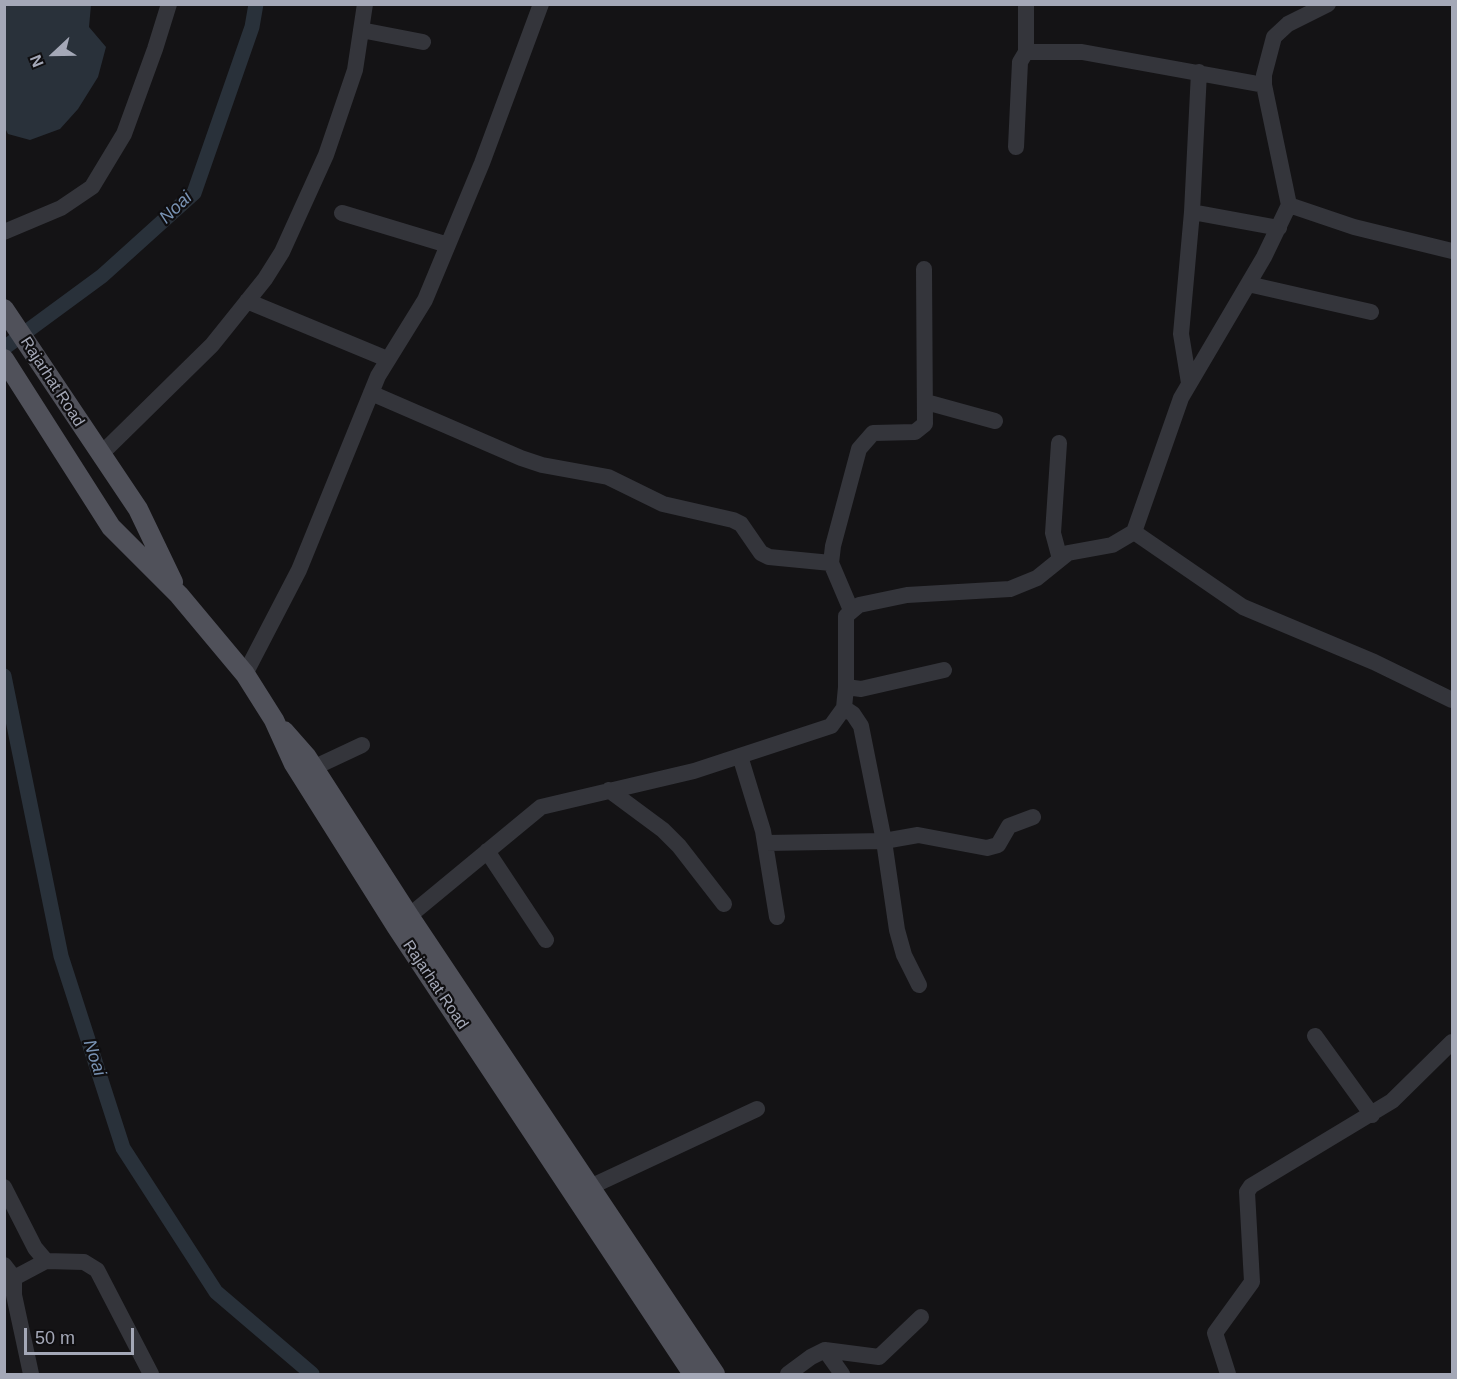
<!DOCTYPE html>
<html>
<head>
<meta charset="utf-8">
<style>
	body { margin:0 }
	#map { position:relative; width:1457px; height:1379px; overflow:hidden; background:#141315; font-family:Helvetica,sans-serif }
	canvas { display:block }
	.frame { position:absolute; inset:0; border:6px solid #a4a8b7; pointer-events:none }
	.north { position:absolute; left:24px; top:24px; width:60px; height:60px; -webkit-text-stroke:4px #0f0e10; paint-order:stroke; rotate:248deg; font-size:16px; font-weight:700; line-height:24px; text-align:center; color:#a4a8b7 }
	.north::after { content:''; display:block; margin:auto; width:21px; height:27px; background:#a4a8b7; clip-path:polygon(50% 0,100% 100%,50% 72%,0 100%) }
	.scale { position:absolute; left:24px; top:1328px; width:110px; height:27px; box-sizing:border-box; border:3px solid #a4a8b7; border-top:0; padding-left:8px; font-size:18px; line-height:21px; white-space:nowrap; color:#a4a8b7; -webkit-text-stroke:4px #0f0e10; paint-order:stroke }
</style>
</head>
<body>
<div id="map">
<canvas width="1457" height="1379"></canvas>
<div class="frame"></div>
<div class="north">N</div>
<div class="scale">50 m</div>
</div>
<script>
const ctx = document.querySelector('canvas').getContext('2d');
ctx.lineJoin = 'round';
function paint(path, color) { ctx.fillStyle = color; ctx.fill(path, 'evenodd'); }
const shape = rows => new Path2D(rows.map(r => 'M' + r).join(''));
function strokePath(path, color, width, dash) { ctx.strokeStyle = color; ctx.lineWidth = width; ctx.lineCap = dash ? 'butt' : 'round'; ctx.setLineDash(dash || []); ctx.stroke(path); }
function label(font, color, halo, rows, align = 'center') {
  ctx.font = font + ' Helvetica,sans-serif'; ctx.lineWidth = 4.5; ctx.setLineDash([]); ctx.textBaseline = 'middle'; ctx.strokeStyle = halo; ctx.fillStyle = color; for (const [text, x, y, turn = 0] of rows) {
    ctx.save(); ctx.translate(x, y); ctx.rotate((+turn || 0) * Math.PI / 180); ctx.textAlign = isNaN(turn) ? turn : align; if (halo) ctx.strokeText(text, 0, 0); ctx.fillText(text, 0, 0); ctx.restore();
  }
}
const water = shape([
	[4,5,91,5,89,27,106,47,98,77,78,109,60,129,30,140,8,134,5,128]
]);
const canal = shape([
	[4,348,102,276,194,193,252,27,256,4],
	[4,676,61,956,123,1148,216,1292,312,1374]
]);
const minor = shape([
	[1026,4,1026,52],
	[361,30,423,42],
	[1016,147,1020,62,1026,52,1082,52,1264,85],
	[1289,205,1354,227,1452,251],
	[1192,212,1279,228],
	[342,213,448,245],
	[4,232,61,208,92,187,124,134,155,49,169,4],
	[1248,284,1371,312],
	[247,301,387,359],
	[1189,383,1181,334,1192,212,1199,72],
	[371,393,521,458,542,465,608,477,663,504,733,520,741,524,761,553,769,557,831,563],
	[926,402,995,421],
	[1059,443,1053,533,1060,559],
	[100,455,212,345,265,279,282,252,326,155,355,70,365,4],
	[1134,532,1243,607,1374,662,1452,700],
	[851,610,831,563,833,546,859,449,873,433,915,432,925,424,924,269],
	[245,674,299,570,378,376,425,300,482,163,541,4],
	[846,687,861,689,944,670],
	[844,708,853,714,861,726,884,841,897,930,904,955,919,985],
	[740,756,763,831,777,917],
	[313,768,362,745],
	[609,790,663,830,679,846,724,904],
	[766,843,884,841,918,835,987,848,998,845,1009,826,1033,817],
	[487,851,546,940],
	[409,916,541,807,694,771,831,726,844,708,846,687,846,616,859,605,907,595,1010,589,1037,578,1068,553,1112,545,1134,532,1181,398,1264,257,1289,205,1264,85,1264,75,1274,37,1288,24,1328,4],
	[1315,1036,1372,1115],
	[4,1187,35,1248,46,1261,84,1262,97,1270,151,1374],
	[590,1187,757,1109],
	[4,1265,14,1278,46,1261],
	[14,1278,14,1295,31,1374],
	[825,1350,842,1374],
	[788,1374,811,1357,825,1350,879,1357,921,1317],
	[1228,1374,1215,1333,1252,1282,1247,1192,1251,1186,1392,1101,1452,1042]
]);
const major = shape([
	[4,309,138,509,173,582],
	[4,359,111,527,179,595,245,674,274,720,294,764,396,926,693,1374],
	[284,731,306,756,409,916,715,1374]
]);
const streetNames = [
	["Rajarhat Road",52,382,57],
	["Rajarhat Road",435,985,56]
];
const waterNames = [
	["Noai",176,208,-44],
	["Noai",94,1058,72]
];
paint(water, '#29313a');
strokePath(canal, '#29313a', 15);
strokePath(minor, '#34353b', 16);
strokePath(major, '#50515a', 20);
label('16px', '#a4a8b7', '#0f0e10', streetNames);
label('italic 18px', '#7993b4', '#0f0e10', waterNames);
</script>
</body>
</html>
